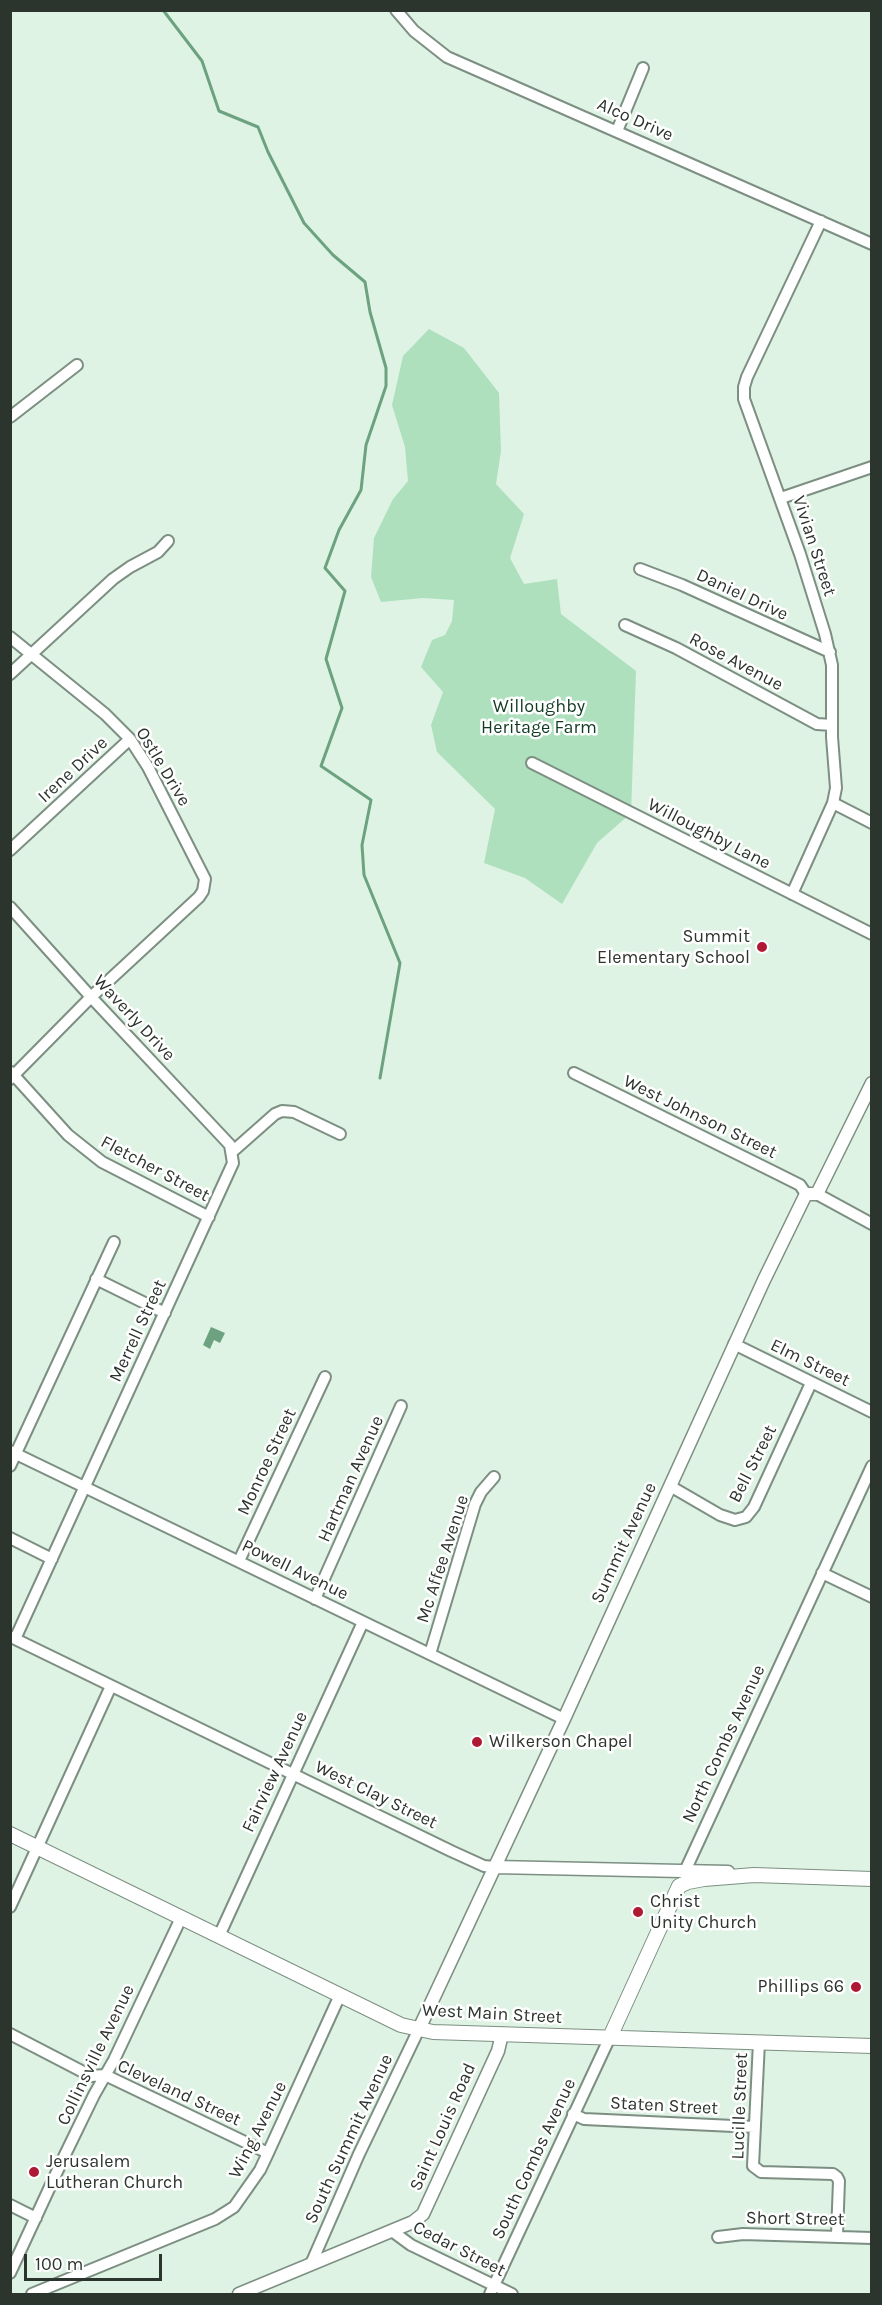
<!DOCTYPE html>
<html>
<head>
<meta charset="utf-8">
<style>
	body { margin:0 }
	#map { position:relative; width:882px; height:2305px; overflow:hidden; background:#def3e4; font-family:Karla,sans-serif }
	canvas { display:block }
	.frame { position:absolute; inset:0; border:12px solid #2c342e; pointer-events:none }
	.scale { position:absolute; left:24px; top:2254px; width:138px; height:27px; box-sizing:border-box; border:3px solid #2c342e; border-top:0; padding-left:8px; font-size:18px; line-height:21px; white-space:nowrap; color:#2c342e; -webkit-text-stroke:4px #fff; paint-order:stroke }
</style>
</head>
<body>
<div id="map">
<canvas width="882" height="2305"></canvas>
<div class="frame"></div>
<div class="scale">100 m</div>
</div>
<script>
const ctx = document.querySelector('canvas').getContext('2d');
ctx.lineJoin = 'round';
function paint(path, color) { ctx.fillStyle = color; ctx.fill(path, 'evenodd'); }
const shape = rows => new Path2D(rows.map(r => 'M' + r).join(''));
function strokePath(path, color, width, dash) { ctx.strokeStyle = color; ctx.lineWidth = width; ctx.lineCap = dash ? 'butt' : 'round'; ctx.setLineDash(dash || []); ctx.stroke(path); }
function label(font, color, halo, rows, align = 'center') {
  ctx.font = font + ' Karla,sans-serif'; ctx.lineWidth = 5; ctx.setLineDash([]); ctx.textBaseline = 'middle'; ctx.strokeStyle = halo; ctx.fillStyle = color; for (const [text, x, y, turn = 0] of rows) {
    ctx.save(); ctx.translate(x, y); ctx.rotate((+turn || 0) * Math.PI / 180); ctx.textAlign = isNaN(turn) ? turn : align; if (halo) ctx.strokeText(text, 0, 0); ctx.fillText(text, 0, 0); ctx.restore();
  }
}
const green = shape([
	[429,329,464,348,499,393,501,451,496,484,524,514,510,558,524,584,557,579,561,614,636,671,631,813,597,843,562,904,525,878,484,863,495,809,437,752,431,725,443,692,421,667,432,640,445,635,452,621,454,600,423,598,381,602,371,577,374,538,393,499,408,481,405,447,392,405,403,356]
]);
const water = shape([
	[211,1327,225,1333,220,1343,214,1340,210,1349,203,1345]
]);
const stream = shape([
	[163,10,202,61,219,111,258,127,268,152,304,223,333,255,365,282,370,312,386,368,386,386,366,445,361,490,339,530,325,568,345,591,326,659,342,708,321,766,371,800,362,845,364,875,400,963,380,1078]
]);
const minor = shape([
	[396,10,414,31,447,57,872,244],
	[617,131,643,68],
	[10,417,77,365],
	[781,498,872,467],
	[640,569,682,585,830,652],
	[625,625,676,648,817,724,832,725],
	[10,637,105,714,130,739,148,767,205,879,203,891,199,897,91,997,10,1079],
	[10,674,113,579,130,567,158,552,168,541],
	[532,763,872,934],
	[833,803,872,823],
	[10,850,130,739],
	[792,894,833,803,836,788,832,737,832,665,825,634,800,554,744,399,744,387,747,377,821,221],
	[10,907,91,997,230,1145,233,1163,15,1639],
	[11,1072,68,1135,102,1162,209,1217],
	[574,1073,776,1173,800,1185,806,1194],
	[232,1152,275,1114,282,1111,294,1112,340,1134],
	[817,1194,872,1224],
	[96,1279,165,1313],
	[734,1344,872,1412],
	[10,1451,564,1719],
	[10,1466,114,1242],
	[670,1486,720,1515,735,1520,746,1517,754,1507,811,1383],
	[10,1538,52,1559],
	[239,1561,325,1377],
	[822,1573,872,1597],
	[315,1599,401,1406],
	[11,1637,451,1851,484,1866,495,1867],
	[430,1654,475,1504,481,1492,494,1477],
	[685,1871,872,1466],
	[10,1907,111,1686],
	[219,1936,363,1622],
	[10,2034,91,2076,105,2075,268,2153],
	[759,2042,753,2166,761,2172,833,2174,837,2177,839,2181,837,2235],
	[573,2114,584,2119,755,2127],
	[10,2205,36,2218],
	[392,2231,411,2245,512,2294],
	[718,2237,743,2234,872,2238],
	[311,2264,359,2154,419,2029],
	[10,2273,61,2163,94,2095,114,2060,181,1918],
	[32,2294,215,2219,234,2207,260,2170,268,2153,340,1995],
	[490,2294,610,2037]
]);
const tertiary = shape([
	[495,1867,728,1872],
	[419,2029,564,1719,764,1280,806,1194,817,1194,872,1083],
	[239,2294,413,2222,423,2214,498,2051,502,2034]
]);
const secondary = shape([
	[10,1834,401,2025,419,2029,433,2032,872,2046],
	[610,2037,679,1886,688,1882,704,1879,754,1875,872,1879]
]);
const markers = [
	[762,947,6,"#ae1a34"],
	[477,1742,6,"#ae1a34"],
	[638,1912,6,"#ae1a34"],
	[856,1987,6,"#ae1a34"],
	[34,2172,6,"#ae1a34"]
];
const streetNames = [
	["Alco Drive",635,120,24],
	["Vivian Street",814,546,72],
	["Daniel Drive",742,595,25],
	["Rose Avenue",736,662,28],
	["Ostle Drive",163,767,59],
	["Irene Drive",73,770,-43],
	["Willoughby Lane",709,834,27],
	["Waverly Drive",134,1018,47],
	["West Johnson Street",700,1117,26],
	["Fletcher Street",155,1169,28],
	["Merrell Street",138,1331,-65],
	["Elm Street",810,1363,26],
	["Monroe Street",267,1462,-65],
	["Bell Street",753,1464,-63],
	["Hartman Avenue",351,1479,-66],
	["Summit Avenue",624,1543,-65],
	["Mc Affee Avenue",443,1559,-72],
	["Powell Avenue",295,1570,26],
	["North Combs Avenue",724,1744,-65],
	["Fairview Avenue",275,1772,-65],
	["West Clay Street",376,1795,26],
	["West Main Street",492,2014,3],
	["Collinsville Avenue",96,2055,-64],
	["Cleveland Street",179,2093,25],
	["Staten Street",664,2106,3],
	["Lucille Street",740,2106,-88],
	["Saint Louis Road",443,2127,-66],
	["Wing Avenue",258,2130,-63],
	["South Summit Avenue",349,2139,-65],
	["South Combs Avenue",534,2159,-65],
	["Short Street",795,2219,1],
	["Cedar Street",459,2249,27]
];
const parkNames = [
	["Willoughby",539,707],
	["Heritage Farm",539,728]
];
const poiNames = [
	["Summit",750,937,"right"],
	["Elementary School",750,958,"right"],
	["Wilkerson Chapel",489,1742],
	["Christ",650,1902],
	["Unity Church",650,1923],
	["Phillips 66",844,1987,"right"],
	["Jerusalem",46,2162],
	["Lutheran Church",46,2183]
];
paint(green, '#aee0be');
paint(water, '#6ca27f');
strokePath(stream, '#6ca27f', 3);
strokePath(minor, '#7c8f82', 14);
strokePath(tertiary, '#7c8f82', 15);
strokePath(secondary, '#7c8f82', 16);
strokePath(minor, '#fff', 10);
strokePath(tertiary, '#fff', 12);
strokePath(secondary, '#fff', 14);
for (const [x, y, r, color] of markers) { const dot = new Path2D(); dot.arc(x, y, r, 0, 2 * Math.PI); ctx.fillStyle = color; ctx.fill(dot); strokePath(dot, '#fff', 2); }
label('18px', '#2c342e', '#fff', streetNames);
label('18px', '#103b23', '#fff', parkNames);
label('18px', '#2c342e', '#fff', poiNames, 'left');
</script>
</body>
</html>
